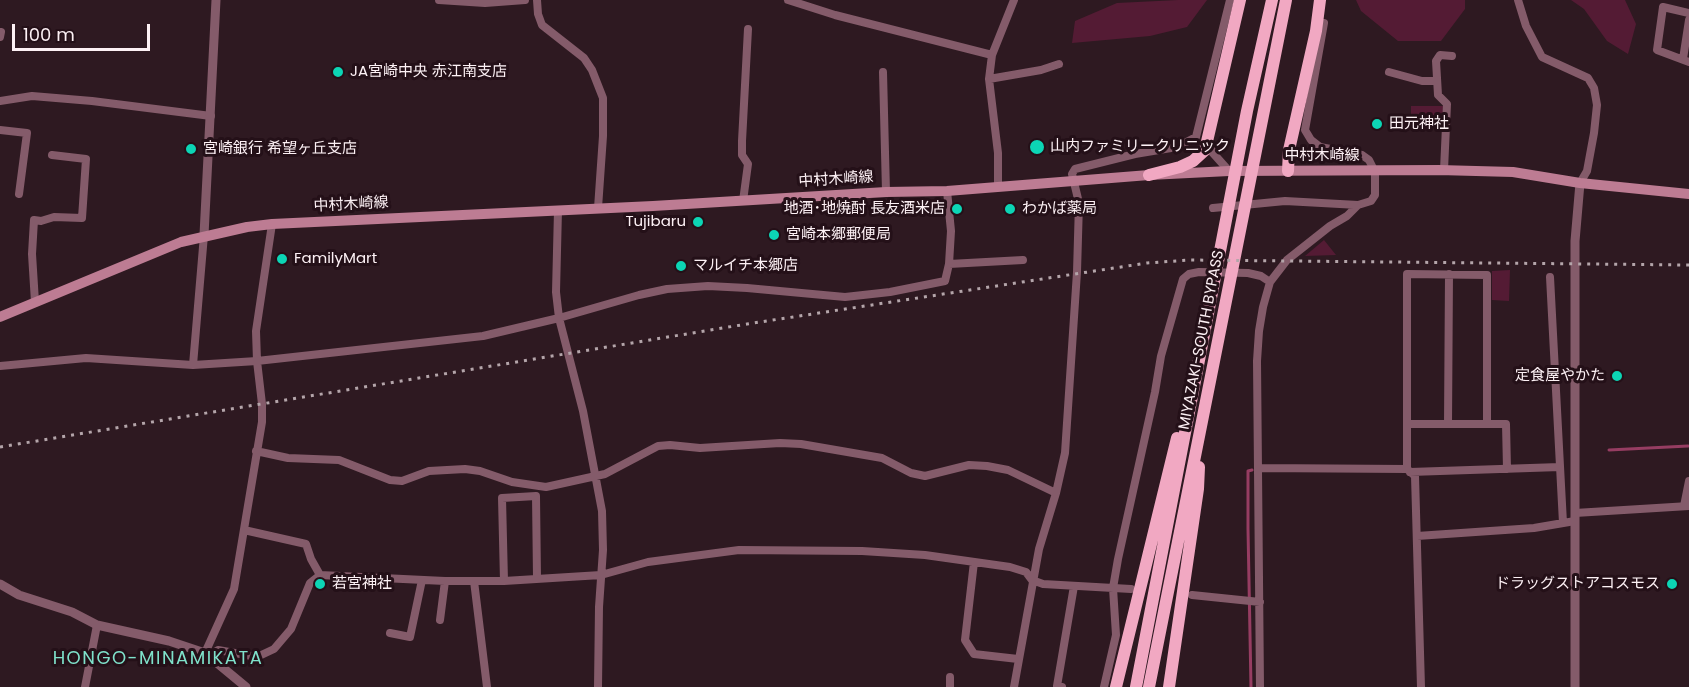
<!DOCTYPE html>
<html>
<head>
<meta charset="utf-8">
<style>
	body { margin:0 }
	#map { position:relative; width:1689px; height:687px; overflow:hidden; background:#2e1921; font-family:Poppins,sans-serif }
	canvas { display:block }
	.scale { position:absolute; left:12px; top:24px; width:138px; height:27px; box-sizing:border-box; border:3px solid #fdf1f5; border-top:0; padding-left:8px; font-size:18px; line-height:21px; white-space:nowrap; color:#fdf1f5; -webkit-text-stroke:4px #241018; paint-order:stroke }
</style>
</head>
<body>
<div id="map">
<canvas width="1689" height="687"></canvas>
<div class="scale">100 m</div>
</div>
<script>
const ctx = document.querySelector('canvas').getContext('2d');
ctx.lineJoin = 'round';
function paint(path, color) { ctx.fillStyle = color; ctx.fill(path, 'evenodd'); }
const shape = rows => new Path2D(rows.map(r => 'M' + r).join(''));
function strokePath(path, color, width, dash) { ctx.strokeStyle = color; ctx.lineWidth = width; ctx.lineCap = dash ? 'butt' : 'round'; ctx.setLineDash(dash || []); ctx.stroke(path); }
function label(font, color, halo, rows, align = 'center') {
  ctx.font = font + ' Poppins,"Noto Sans JP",sans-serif'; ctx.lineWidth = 6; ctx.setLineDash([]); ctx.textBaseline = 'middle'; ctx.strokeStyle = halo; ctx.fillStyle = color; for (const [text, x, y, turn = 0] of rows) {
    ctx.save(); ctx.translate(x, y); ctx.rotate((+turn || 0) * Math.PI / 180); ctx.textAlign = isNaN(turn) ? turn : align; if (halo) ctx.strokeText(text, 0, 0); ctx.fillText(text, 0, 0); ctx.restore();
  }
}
const green = shape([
	[1178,0,1207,0,1187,27,1150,36,1072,43,1075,21,1117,3],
	[1356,0,1465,0,1465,9,1441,41,1398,41,1361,11],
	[1571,0,1625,0,1636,24,1628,54,1607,41,1584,9],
	[1411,106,1444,106,1443,126,1411,124],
	[1324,240,1336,255,1305,256],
	[1510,270,1509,301,1492,300,1492,271]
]);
const stream = shape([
	[1609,450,1688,446],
	[1251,687,1248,529,1248,471,1252,470]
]);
const minor = shape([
	[439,0,485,3,525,0],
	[537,0,538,14,542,25,584,58,592,70,603,98,603,136,598,208],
	[788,0,835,15,992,55],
	[1518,0,1526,26,1542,57,1588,78,1594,88,1597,105,1594,133,1587,171,1580,183],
	[1689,13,1663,7,1657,50,1689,62],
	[0,37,1,32],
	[1683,59,1689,20],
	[883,72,886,192],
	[1389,72,1422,81,1437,81],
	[989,79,1041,70,1059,64],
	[0,101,32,96,92,101,211,116],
	[0,130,27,133,19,194],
	[1209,140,1212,152,1229,171],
	[1444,170,1447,104,1438,95,1436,61,1440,55,1452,56],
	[998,187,998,153,989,79,992,55,1014,0],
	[743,201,748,164,742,155,742,141,748,29],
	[1213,208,1285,201,1358,205],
	[558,210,556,292,559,318,583,411,602,511,603,550,599,607,598,687],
	[949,264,1023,260],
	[1407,274,1487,275,1487,424,1407,424,1407,274],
	[1550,277,1563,523],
	[35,302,32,254,34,220,41,221,54,217,82,218,86,159,52,155],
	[193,365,204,235],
	[0,366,86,358,193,365,257,361,483,336,559,318,639,295,667,289,708,286,747,288,845,297,890,292,945,281,949,264,951,231,947,191],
	[1407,424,1407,469],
	[1448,424,1449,274],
	[1487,424,1506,424,1507,469],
	[256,451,288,458,339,460,390,480,402,481,429,471,465,469,480,471,512,482,546,487,605,474,658,446,670,445,700,448,780,443,801,444,882,458,911,473,925,476,969,465,987,466,1008,470,1056,493],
	[1258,468,1407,469,1415,476,1421,687],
	[1410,472,1560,467],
	[1684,506,1689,481],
	[1575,513,1689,506],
	[244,530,306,544,311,559,320,575],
	[1417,536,1534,528,1575,521],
	[974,562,965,640,974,654,1018,659],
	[474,581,487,687],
	[504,581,502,498,536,496,537,578],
	[1192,595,1260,602],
	[440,620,445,581],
	[390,633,410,637,422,580],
	[205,653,234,589,262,422,262,404,257,361,256,331,272,224],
	[209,656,218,650,257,657,274,649,291,629,310,583,320,575,445,581,504,581,601,575,648,562,739,550,862,551,925,555,1010,567,1026,572,1032,580,1043,584,1131,589],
	[85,687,97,625],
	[950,687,950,677],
	[1014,687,1039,549,1056,493,1065,453,1077,272,1079,203,1072,174,1075,169,1135,154,1177,147,1196,137,1230,0],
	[1062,687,1057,686,1074,586],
	[1104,687,1116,635,1113,588,1118,559,1155,392,1161,356,1183,279,1189,274,1199,272,1248,273,1261,276,1270,282],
	[1260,687,1257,361,1259,331,1263,307,1270,282,1287,260,1330,226,1347,216,1358,205,1371,201,1375,195,1375,172,1369,160,1362,155,1320,147,1311,140,1305,130,1324,23]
]);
const tertiary = shape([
	[204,235,216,0],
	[0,584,19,595,72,612,97,625,169,641,205,653,246,687],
	[1575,687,1575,241,1580,183]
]);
const secondary = shape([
	[0,317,181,242,247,227,272,224,653,206,886,192,947,191,1149,175,1229,171,1439,170,1513,172,1580,183,1689,194]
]);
const trunk = shape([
	[1288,171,1289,150,1316,31,1320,0],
	[1149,175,1180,167,1193,161,1205,150,1240,0],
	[1116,687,1177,438],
	[1136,687,1247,111,1272,0],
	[1149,687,1286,0],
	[1169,687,1198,489,1199,467]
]);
const rail = shape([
	[0,447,747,324,1147,263,1190,260,1689,265]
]);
const markers = [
	[338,72,6,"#0cd5b5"],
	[1377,124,6,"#0cd5b5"],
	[1037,147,8,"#0cd5b5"],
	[191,149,6,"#0cd5b5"],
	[957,209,6,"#0cd5b5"],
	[1010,209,6,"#0cd5b5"],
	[698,222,6,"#0cd5b5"],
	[774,235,6,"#0cd5b5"],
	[282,259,6,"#0cd5b5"],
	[681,266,6,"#0cd5b5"],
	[1617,376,6,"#0cd5b5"],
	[320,584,6,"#0cd5b5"],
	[1672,584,6,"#0cd5b5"]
];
const poiNames = [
	["JA宮崎中央 赤江南支店",350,72],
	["田元神社",1389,124],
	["山内ファミリークリニック",1050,147],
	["宮崎銀行 希望ヶ丘支店",203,149],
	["地酒･地焼酎 長友酒米店",945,209,"right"],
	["わかば薬局",1022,209],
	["Tujibaru",686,222,"right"],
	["宮崎本郷郵便局",786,235],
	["FamilyMart",294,259],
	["マルイチ本郷店",693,266],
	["定食屋やかた",1605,376,"right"],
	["若宮神社",332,584],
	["ドラッグストアコスモス",1660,584,"right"]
];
const streetNames = [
	["中村木崎線",1322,156],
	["中村木崎線",836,180,-4],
	["中村木崎線",351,205,-3],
	["MIYAZAKI-SOUTH BYPASS",1202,340,-79]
];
const quarterNames = [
	["HONGO-MINAMIKATA",158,659]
];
paint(green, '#541b34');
strokePath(stream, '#963d62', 3);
strokePath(minor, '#845b6a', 8);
strokePath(tertiary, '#845b6a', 9);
strokePath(secondary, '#bd7c93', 10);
strokePath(trunk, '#f1a8c2', 12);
strokePath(rail, '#b4a5aa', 3, [3, 6]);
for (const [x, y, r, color] of markers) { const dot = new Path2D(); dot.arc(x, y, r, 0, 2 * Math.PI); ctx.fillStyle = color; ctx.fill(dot); strokePath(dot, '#241018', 2); }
label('15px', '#fdf1f5', '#241018', poiNames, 'left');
label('15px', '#fdf1f5', '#241018', streetNames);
ctx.letterSpacing = '1.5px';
label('18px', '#7fe2cb', '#241018', quarterNames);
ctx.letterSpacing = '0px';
</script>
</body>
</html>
